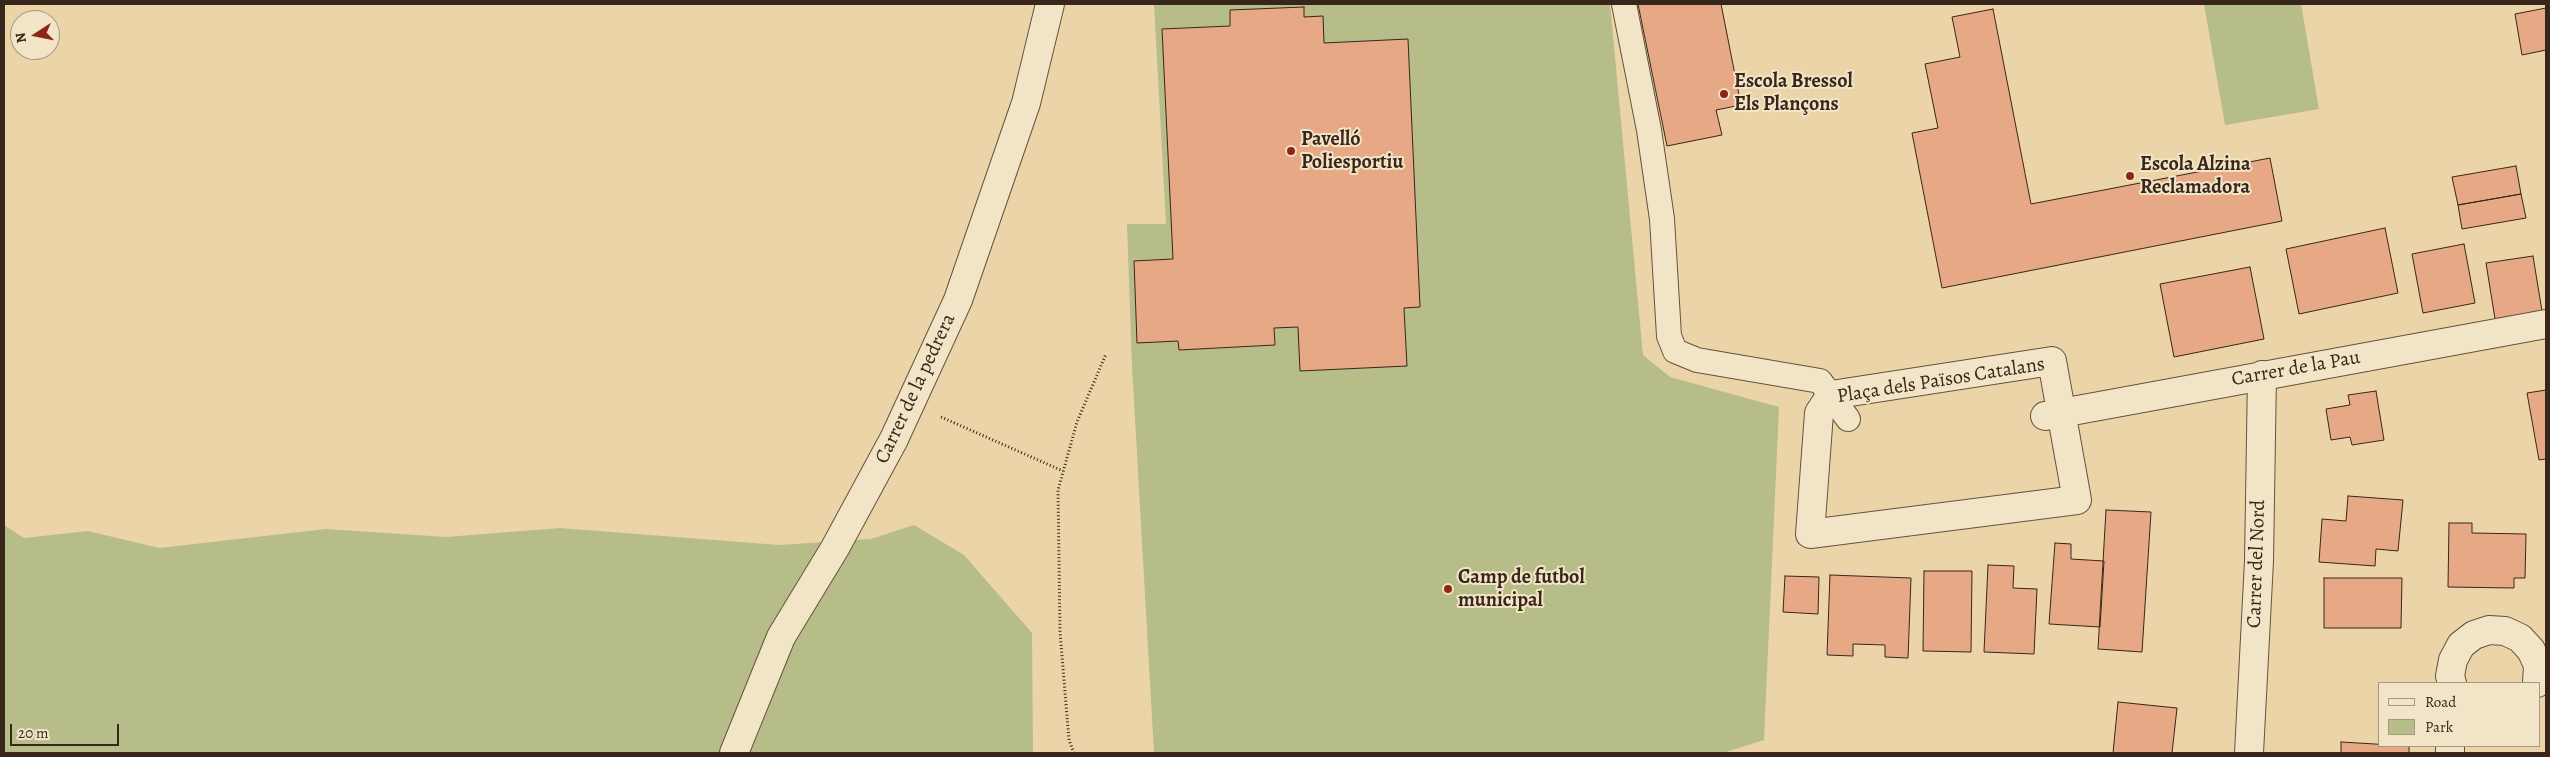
<!DOCTYPE html>
<html>
<head>
<meta charset="utf-8">
<style>
	body { margin:0 }
	#map { position:relative; width:2550px; height:757px; overflow:hidden; background:#ebd5a8; font-family:Alegreya,serif }
	canvas { display:block }
	.frame { position:absolute; inset:0; border:5px solid #38261b; pointer-events:none }
	.legend { position:absolute; left:2378px; top:682px; width:162px; height:65px; box-sizing:border-box; background:#f2e4c6; border:1px solid #a89882; margin:0; padding:6px 9px; list-style:none; font-size:15px; color:#38261b }
	.legend li { display:flex; align-items:center; gap:10px; height:25px }
	.legend b { width:25px; border:1px solid #a89882 }
	.north { position:absolute; left:10px; top:10px; width:50px; height:50px; box-sizing:border-box; background:#f2e4c6; border:1px solid #a89882; border-radius:50%; rotate:259deg; font-size:14px; font-weight:700; line-height:20px; text-align:center; color:#38261b }
	.north::after { content:''; display:block; margin:auto; width:18px; height:22px; background:#8f2418; clip-path:polygon(50% 0,100% 100%,50% 72%,0 100%) }
	.scale { position:absolute; left:10px; top:724px; width:109px; height:22px; box-sizing:border-box; border:2px solid #38261b; border-top:0; padding-left:6px; font-size:15px; line-height:18px; white-space:nowrap; color:#38261b; -webkit-text-stroke:4px #f2e4c6; paint-order:stroke }
</style>
</head>
<body>
<div id="map">
<canvas width="2550" height="757"></canvas>
<div class="frame"></div>
<ul class="legend">
<li><b style="height:6px;background:#f2e4c6"></b>Road</li>
<li><b style="height:14px;background:#b6bd88"></b>Park</li>
</ul>
<div class="north">N</div>
<div class="scale">20 m</div>
</div>
<script>
const ctx = document.querySelector('canvas').getContext('2d');
ctx.lineJoin = 'round';
function paint(path, color) { ctx.fillStyle = color; ctx.fill(path, 'evenodd'); }
const shape = rows => new Path2D(rows.map(r => 'M' + r).join(''));
function strokePath(path, color, width, dash) { ctx.strokeStyle = color; ctx.lineWidth = width; ctx.lineCap = dash ? 'butt' : 'round'; ctx.setLineDash(dash || []); ctx.stroke(path); }
function label(font, color, halo, rows, align = 'center') {
  ctx.font = font + ' Alegreya,serif'; ctx.lineWidth = 4; ctx.setLineDash([]); ctx.textBaseline = 'middle'; ctx.strokeStyle = halo; ctx.fillStyle = color; for (const [text, x, y, turn = 0] of rows) {
    ctx.save(); ctx.translate(x, y); ctx.rotate((+turn || 0) * Math.PI / 180); ctx.textAlign = isNaN(turn) ? turn : align; if (halo) ctx.strokeText(text, 0, 0); ctx.fillText(text, 0, 0); ctx.restore();
  }
}
const green = shape([
	[1154,4,1610,4,1643,355,1670,377,1779,407,1764,740,1723,753,1154,753,1132,366,1127,224,1166,224],
	[2204,4,2301,4,2319,109,2225,125],
	[4,525,24,538,88,531,159,548,326,529,446,537,560,528,779,545,871,539,914,525,964,555,1032,633,1033,753,4,753]
]);
const building = shape([
	[1638,4,1721,4,1741,105,1716,110,1722,135,1667,146,1638,4],
	[1304,7,1304,17,1323,16,1324,43,1408,39,1420,307,1404,308,1407,366,1300,371,1298,327,1274,328,1275,345,1179,350,1178,341,1137,343,1134,261,1173,259,1162,29,1230,26,1230,10,1304,7],
	[2546,8,2546,50,2522,55,2515,14,2546,8],
	[1993,9,2031,204,2270,158,2282,221,1942,288,1912,133,1938,128,1925,64,1960,57,1952,17,1993,9],
	[2516,166,2521,194,2458,205,2452,177,2516,166],
	[2521,194,2526,218,2462,229,2458,205,2521,194],
	[2385,228,2398,293,2299,314,2286,249,2385,228],
	[2464,244,2475,303,2423,313,2412,254,2464,244],
	[2533,256,2542,311,2495,319,2486,263,2533,256],
	[2250,267,2264,339,2174,357,2160,284,2250,267],
	[2546,390,2546,459,2539,460,2527,393,2546,390],
	[2376,391,2384,440,2352,445,2350,437,2331,440,2326,409,2350,405,2348,395,2376,391],
	[2348,496,2403,500,2398,551,2376,549,2375,566,2319,562,2322,519,2346,521,2348,496],
	[2106,510,2151,512,2142,652,2098,649,2106,510],
	[2449,523,2472,523,2472,533,2526,534,2525,578,2514,578,2514,588,2448,587,2449,523],
	[2055,543,2071,544,2071,559,2104,561,2100,627,2049,624,2055,543],
	[1988,565,2014,566,2013,588,2037,589,2034,654,1984,652,1988,565],
	[1924,571,1972,571,1971,652,1923,651,1924,571],
	[1830,575,1911,578,1908,658,1885,657,1885,645,1853,644,1853,656,1827,655,1830,575],
	[1785,576,1819,577,1818,614,1783,612,1785,576],
	[2324,578,2402,578,2401,628,2324,628,2324,578],
	[2118,702,2177,708,2172,753,2113,753,2118,702],
	[2341,742,2409,746,2409,753,2341,753,2341,742]
]);
const path = shape([
	[941,417,1063,471],
	[1074,753,1069,740,1060,632,1058,490,1077,422,1106,354]
]);
const pedestrian = shape([
	[1624,4,1649,130,1662,219,1669,336,1675,351,1697,360,1820,381,1848,419]
]);
const minor = shape([
	[2052,361,2077,500,1810,534,1819,413,1831,395,2052,361],
	[2045,416,2546,324],
	[2452,683,2450,676,2453,660,2461,645,2474,635,2489,630,2505,631,2520,638,2531,650,2538,665,2537,683],
	[734,753,781,637,835,548,894,439,958,300,1026,103,1050,4],
	[2249,753,2259,561,2262,375],
	[2450,753,2450,746]
]);
const markers = [
	[1724,94,5,"#8f2418"],
	[1291,151,5,"#8f2418"],
	[2130,176,5,"#8f2418"],
	[1448,589,5,"#8f2418"]
];
const poiNames = [
	["Escola Bressol",1734,82],
	["Els Plançons",1734,105],
	["Pavelló",1301,140],
	["Poliesportiu",1301,163],
	["Escola Alzina",2140,165],
	["Reclamadora",2140,188],
	["Camp de futbol",1458,578],
	["municipal",1458,601]
];
const streetNames = [
	["Carrer de la Pau",2296,369,-10],
	["Plaça dels Països Catalans",1941,381,-9],
	["Carrer de la pedrera",916,389,-65],
	["Carrer del Nord",2257,564,-88]
];
paint(green, '#b6bd88');
paint(building, '#e7a885');
strokePath(building, '#38261b', 1);
strokePath(pedestrian, '#65523e', 26);
strokePath(minor, '#65523e', 30);
strokePath(path, '#38261b', 3, [1, 2.5]);
strokePath(pedestrian, '#f2e4c6', 24);
strokePath(minor, '#f2e4c6', 28);
for (const [x, y, r, color] of markers) { const dot = new Path2D(); dot.arc(x, y, r, 0, 2 * Math.PI); ctx.fillStyle = color; ctx.fill(dot); strokePath(dot, '#f2e4c6', 2); }
label('bold 20px', '#38261b', '#f2e4c6', poiNames, 'left');
label('20px', '#38261b', '#f2e4c6', streetNames);
</script>
</body>
</html>
